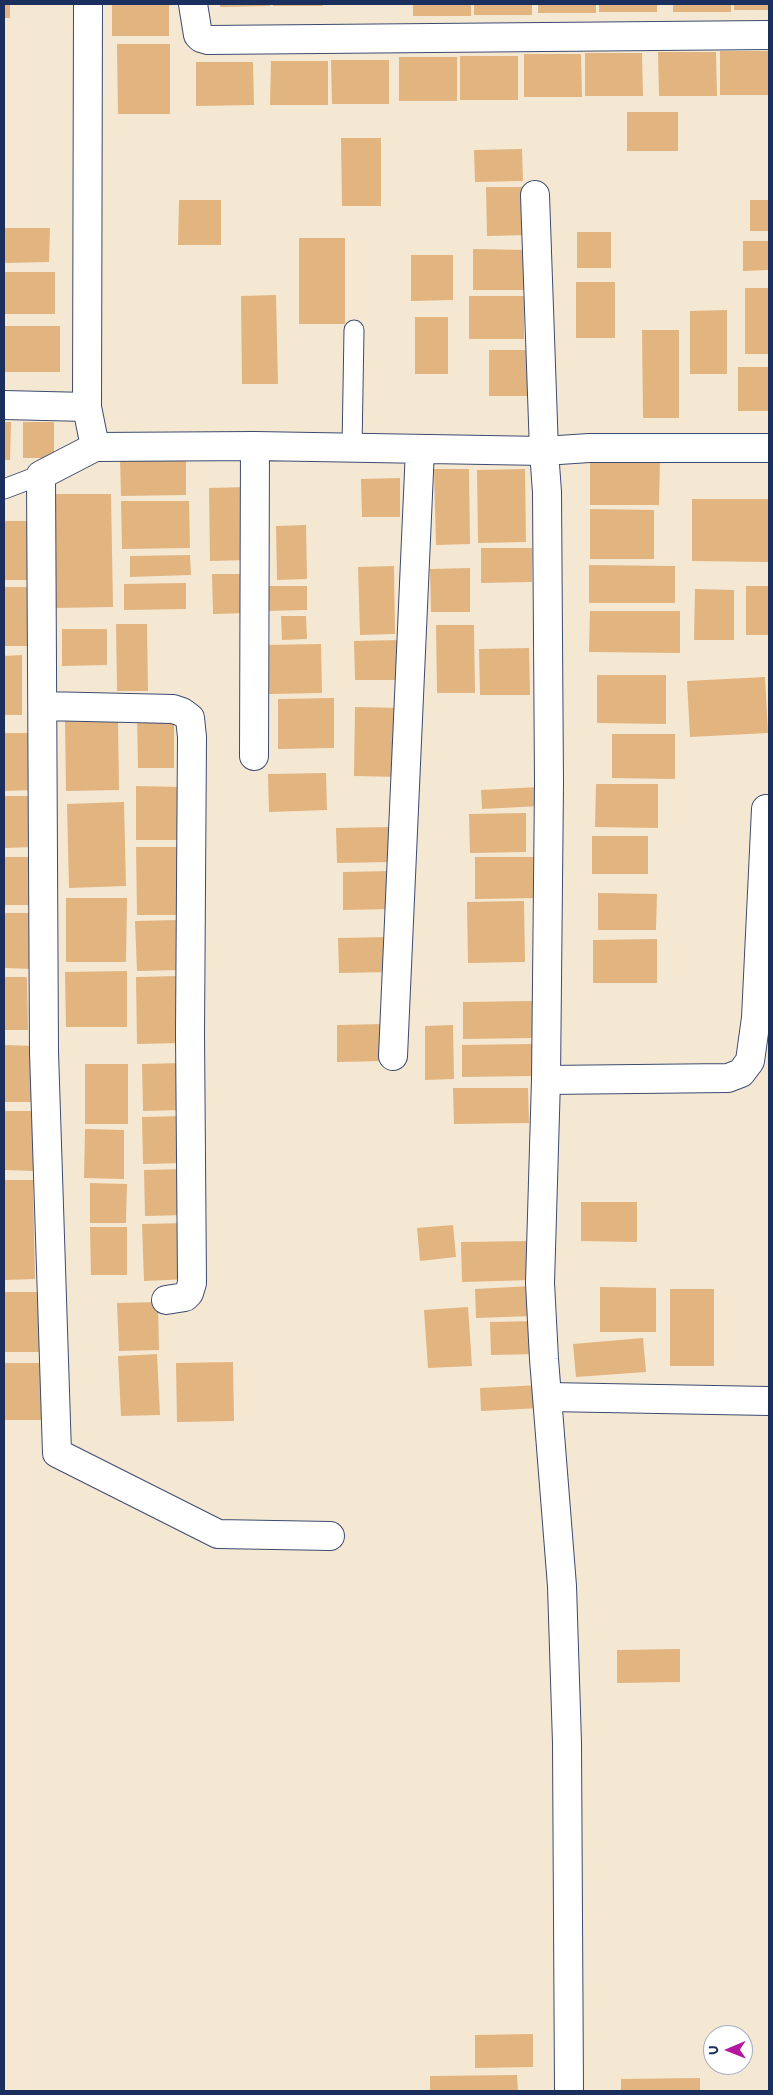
<!DOCTYPE html>
<html>
<head>
<meta charset="utf-8">
<style>
	body { margin:0 }
	#map { position:relative; width:773px; height:2095px; overflow:hidden; background:#f5e8d3; font-family:Itim,sans-serif }
	canvas { display:block }
	.frame { position:absolute; inset:0; border:5px solid #1b2f5e; pointer-events:none }
	.north { position:absolute; left:703px; top:2025px; width:50px; height:50px; box-sizing:border-box; background:#fff; border:1px solid #a4acbf; border-radius:50%; rotate:269deg; font-size:14px; font-weight:700; line-height:20px; text-align:center; color:#1b2f5e }
	.north::after { content:''; display:block; margin:auto; width:18px; height:22px; background:#b5179e; clip-path:polygon(50% 0,100% 100%,50% 72%,0 100%) }
</style>
</head>
<body>
<div id="map">
<canvas width="773" height="2095"></canvas>
<div class="frame"></div>
<div class="north">U</div>
</div>
<script>
const ctx = document.querySelector('canvas').getContext('2d');
ctx.lineJoin = 'round';
function paint(path, color) { ctx.fillStyle = color; ctx.fill(path, 'evenodd'); }
const shape = rows => new Path2D(rows.map(r => 'M' + r).join(''));
function strokePath(path, color, width, dash) { ctx.strokeStyle = color; ctx.lineWidth = width; ctx.lineCap = dash ? 'butt' : 'round'; ctx.setLineDash(dash || []); ctx.stroke(path); }
const building = shape([
	[4,4,10,4,10,18,4,18],
	[112,4,169,4,169,36,112,36],
	[220,4,270,4,270,6,220,7],
	[273,4,323,4,323,6,273,6],
	[413,4,471,4,471,16,413,16],
	[474,4,532,4,532,15,474,15],
	[538,4,596,4,596,13,538,13],
	[599,4,657,4,657,12,599,12],
	[673,4,731,4,731,12,673,12],
	[734,4,769,4,769,10,734,10],
	[117,44,170,44,170,114,118,114],
	[720,51,769,51,769,95,720,95],
	[658,52,716,52,717,96,659,96],
	[585,53,642,53,643,96,585,96],
	[524,54,581,54,582,97,524,97],
	[460,56,518,56,518,100,460,100],
	[399,57,457,57,457,101,399,101],
	[331,60,389,60,389,104,332,104],
	[271,61,328,61,328,105,270,105],
	[196,62,253,62,254,105,196,106],
	[627,112,678,112,678,151,627,151],
	[341,138,381,138,381,206,342,206],
	[522,149,523,181,475,182,474,150],
	[486,187,530,187,530,235,487,236],
	[179,200,221,200,221,245,178,245],
	[750,200,769,200,769,231,750,231],
	[4,228,50,228,49,262,4,263],
	[577,232,611,232,611,268,577,268],
	[299,238,345,238,345,324,299,324],
	[743,241,769,241,769,270,743,271],
	[473,249,529,250,530,290,473,290],
	[411,255,453,255,453,300,411,301],
	[4,272,55,272,55,314,4,314],
	[576,282,615,282,615,338,576,338],
	[745,288,769,288,769,354,745,354],
	[276,295,278,384,242,384,241,296],
	[469,296,524,296,524,339,469,339],
	[727,310,727,374,690,374,690,311],
	[415,317,448,317,448,374,415,374],
	[4,326,60,326,60,372,4,372],
	[642,330,679,330,679,418,643,418],
	[489,350,530,350,530,396,489,396],
	[738,367,769,367,769,411,738,411],
	[4,422,11,422,10,460,4,460],
	[23,422,54,422,54,458,23,458],
	[120,457,186,457,186,495,121,496],
	[590,459,660,459,659,505,590,505],
	[434,469,469,469,470,544,436,545],
	[525,469,526,542,478,543,477,470],
	[400,478,400,517,362,517,361,479],
	[247,487,248,560,210,561,209,488],
	[53,494,111,494,113,607,54,608],
	[692,499,769,499,769,562,692,561],
	[121,501,189,501,190,548,122,549],
	[590,509,654,510,654,559,590,559],
	[4,521,30,521,31,580,4,580],
	[306,525,307,579,277,580,276,526],
	[481,548,532,548,532,582,481,583],
	[190,555,191,575,130,577,130,556],
	[589,565,675,566,675,603,589,603],
	[394,566,395,634,360,635,358,567],
	[470,568,470,612,431,612,430,569],
	[212,574,249,574,249,613,213,614],
	[186,583,186,609,124,610,124,584],
	[265,586,307,586,307,610,264,611],
	[746,586,769,586,769,635,746,635],
	[4,587,31,587,32,646,4,646],
	[695,589,734,590,734,640,694,640],
	[590,611,680,611,680,653,589,652],
	[281,616,306,616,307,639,282,640],
	[116,624,147,624,148,691,117,691],
	[436,625,474,625,475,693,437,693],
	[62,629,107,629,107,665,62,666],
	[402,640,402,680,355,680,354,641],
	[321,644,322,693,268,694,267,645],
	[529,648,530,695,480,695,479,649],
	[22,655,22,715,4,715,4,656],
	[597,675,666,675,666,724,597,723],
	[765,677,768,733,690,737,687,681],
	[334,698,334,748,278,749,278,699],
	[355,707,403,708,401,777,354,776],
	[174,714,174,768,138,768,137,715],
	[118,720,119,790,66,791,65,721],
	[4,733,33,733,33,790,4,791],
	[612,734,675,734,675,779,612,778],
	[326,773,327,810,269,812,268,774],
	[596,784,658,784,658,828,595,827],
	[136,786,181,787,180,840,136,840],
	[539,787,541,806,482,809,481,790],
	[4,796,33,796,34,847,4,848],
	[124,802,126,886,69,888,67,804],
	[526,813,526,852,470,853,469,814],
	[391,827,392,862,337,863,336,828],
	[592,836,648,836,648,874,592,874],
	[136,847,181,847,182,915,137,915],
	[4,857,35,857,36,905,4,905],
	[475,857,537,857,538,898,475,899],
	[392,871,393,909,343,910,343,872],
	[598,893,657,894,656,930,598,930],
	[66,898,127,898,126,962,66,962],
	[524,901,525,962,468,963,467,902],
	[4,913,35,913,34,969,4,968],
	[180,920,181,970,137,971,135,921],
	[391,937,392,972,339,973,338,938],
	[657,939,657,983,593,983,593,940],
	[127,971,127,1027,66,1027,65,972],
	[180,976,181,1043,137,1044,136,977],
	[4,977,27,977,28,1030,4,1030],
	[533,1001,533,1038,463,1039,463,1002],
	[385,1024,386,1061,337,1062,337,1025],
	[453,1025,454,1079,425,1080,425,1026],
	[532,1044,533,1076,462,1077,462,1045],
	[4,1045,36,1046,36,1102,4,1102],
	[183,1063,184,1110,143,1111,142,1064],
	[85,1064,128,1064,128,1124,85,1124],
	[453,1088,528,1088,529,1123,454,1124],
	[4,1111,36,1111,35,1171,4,1170],
	[185,1116,186,1163,143,1164,142,1117],
	[85,1129,124,1130,124,1179,84,1178],
	[186,1169,187,1215,145,1216,144,1170],
	[4,1180,33,1180,35,1279,4,1280],
	[90,1183,127,1184,126,1223,90,1223],
	[581,1202,637,1202,637,1242,581,1241],
	[187,1223,189,1279,144,1281,142,1224],
	[453,1225,456,1257,420,1261,417,1228],
	[90,1227,127,1227,127,1275,91,1275],
	[532,1241,533,1280,462,1282,461,1242],
	[532,1286,533,1316,476,1318,475,1289],
	[600,1287,656,1288,656,1332,600,1332],
	[670,1289,714,1289,714,1366,670,1366],
	[4,1292,43,1292,43,1352,4,1352],
	[158,1302,159,1350,119,1351,117,1303],
	[468,1307,472,1366,428,1368,424,1310],
	[539,1321,540,1354,491,1355,490,1322],
	[643,1338,646,1372,576,1377,573,1344],
	[157,1354,160,1415,121,1416,118,1356],
	[233,1362,234,1421,177,1422,176,1363],
	[5,1363,47,1363,47,1420,5,1420],
	[541,1385,541,1408,481,1411,480,1388],
	[680,1649,680,1682,617,1683,617,1650],
	[533,2034,533,2067,475,2068,475,2035],
	[517,2075,518,2091,430,2091,430,2076],
	[700,2078,700,2091,621,2091,621,2079]
]);
const lane = shape([
	[352,448,354,330],
	[4,489,41,475]
]);
const street = shape([
	[88,4,87,407,95,447,255,446,544,451,535,195],
	[193,4,198,35,201,38,208,40,769,35],
	[4,405,87,407],
	[95,447,41,475,44,1052,57,1453,218,1534,330,1536],
	[43,706,173,709,182,712,190,718,192,737,190,1033,192,1283,189,1293,185,1297,166,1300],
	[254,756,255,446],
	[393,1056,420,449],
	[546,1080,728,1078,741,1073,750,1061,756,1018,766,809],
	[548,1397,769,1401]
]);
const secondary = shape([
	[569,2091,567,1743,562,1586,544,1359,540,1283,546,1080,549,784,547,492,544,451,589,448,769,448]
]);
paint(building, '#e2b47f');
strokePath(lane, '#3c4b70', 21);
strokePath(street, '#3c4b70', 30);
strokePath(secondary, '#3c4b70', 30);
strokePath(lane, '#fff', 19);
strokePath(street, '#fff', 28);
strokePath(secondary, '#fff', 28);
</script>
</body>
</html>
